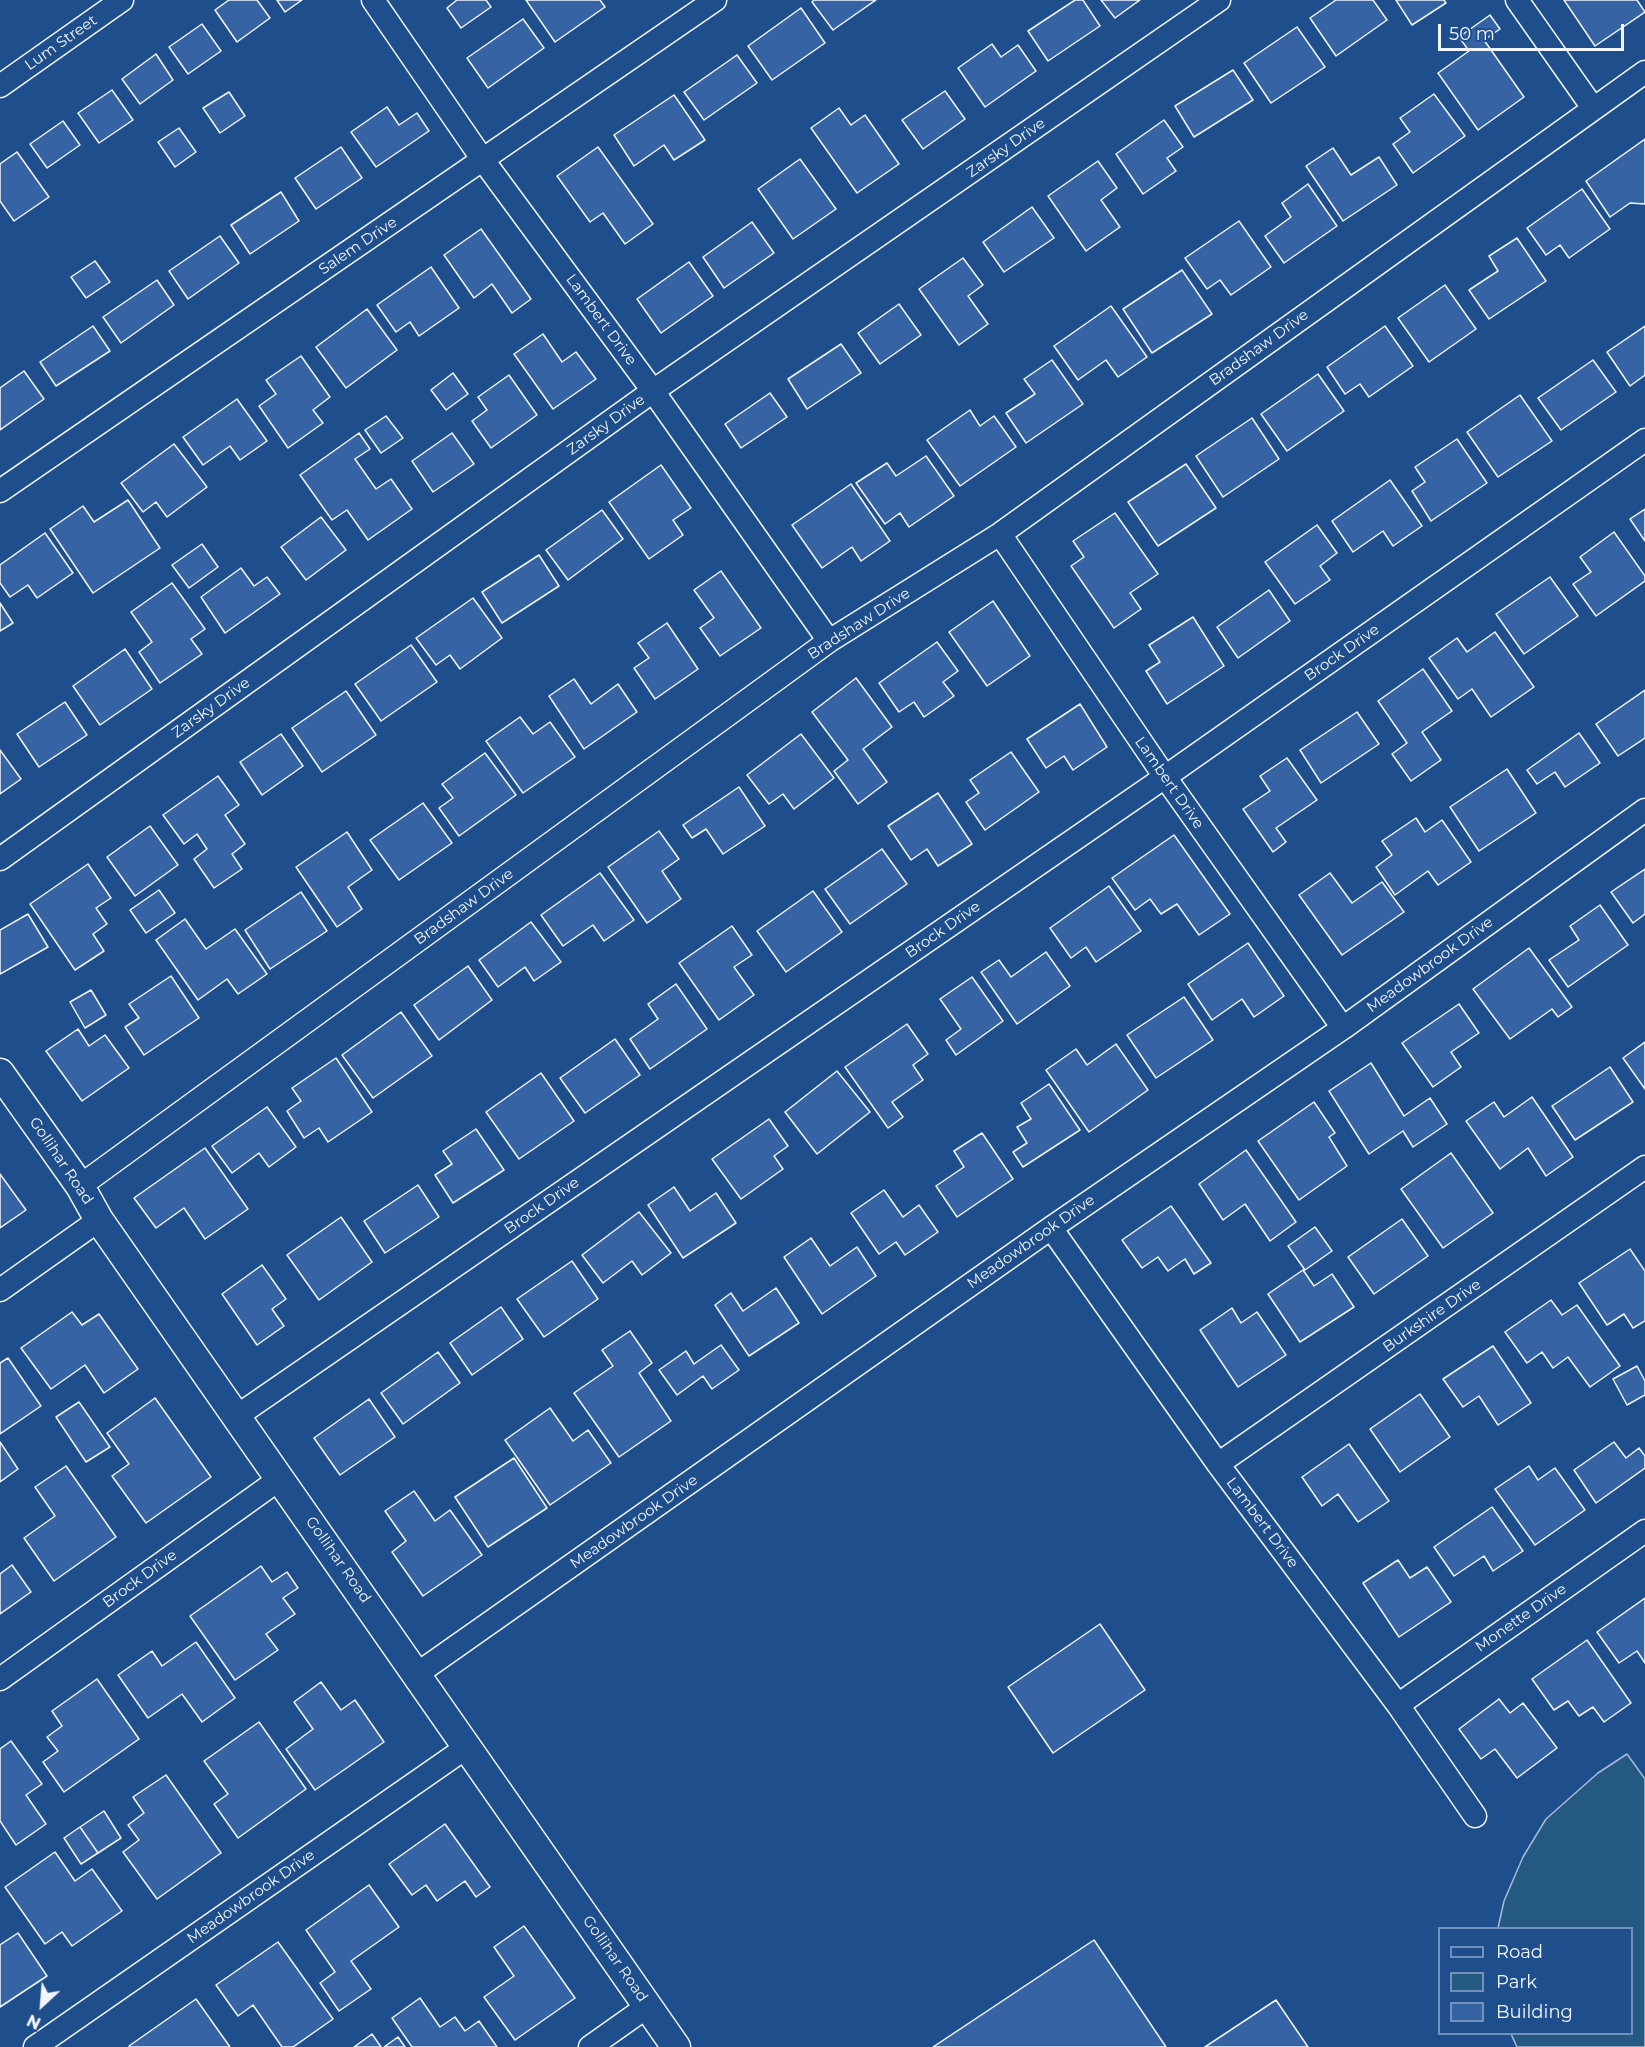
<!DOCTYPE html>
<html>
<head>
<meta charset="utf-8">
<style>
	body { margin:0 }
	#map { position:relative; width:1645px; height:2047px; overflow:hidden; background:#1f4e8c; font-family:Montserrat,sans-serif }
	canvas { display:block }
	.legend { position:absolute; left:1438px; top:1927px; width:195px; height:108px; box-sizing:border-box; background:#1f4e8c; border:2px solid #7391ba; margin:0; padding:8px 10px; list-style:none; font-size:18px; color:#f2f6ff }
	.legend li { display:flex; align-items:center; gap:12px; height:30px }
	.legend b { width:30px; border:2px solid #7391ba }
	.north { position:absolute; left:12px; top:1975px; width:60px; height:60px; -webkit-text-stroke:4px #1f4e8c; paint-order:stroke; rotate:206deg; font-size:16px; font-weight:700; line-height:24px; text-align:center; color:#f2f6ff }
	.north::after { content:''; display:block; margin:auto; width:21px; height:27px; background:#f2f6ff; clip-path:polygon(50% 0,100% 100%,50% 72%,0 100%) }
	.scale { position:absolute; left:1438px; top:24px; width:186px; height:27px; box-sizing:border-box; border:3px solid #f2f6ff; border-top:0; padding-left:8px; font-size:18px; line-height:21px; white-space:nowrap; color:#f2f6ff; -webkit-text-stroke:4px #1f4e8c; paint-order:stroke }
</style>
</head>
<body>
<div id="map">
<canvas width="1645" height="2047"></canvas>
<ul class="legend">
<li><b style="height:8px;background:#1f4e8c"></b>Road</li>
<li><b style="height:16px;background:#245a82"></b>Park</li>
<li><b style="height:16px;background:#3563a3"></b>Building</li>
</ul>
<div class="north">N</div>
<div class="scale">50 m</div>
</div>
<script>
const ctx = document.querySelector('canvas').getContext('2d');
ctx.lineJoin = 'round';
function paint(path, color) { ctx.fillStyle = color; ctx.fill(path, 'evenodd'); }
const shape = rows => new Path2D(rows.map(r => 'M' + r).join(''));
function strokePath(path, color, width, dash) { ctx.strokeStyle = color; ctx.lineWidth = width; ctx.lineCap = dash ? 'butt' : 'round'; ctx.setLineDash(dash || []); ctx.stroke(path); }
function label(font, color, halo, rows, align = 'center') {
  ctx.font = font + ' Montserrat,sans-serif'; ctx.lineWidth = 4.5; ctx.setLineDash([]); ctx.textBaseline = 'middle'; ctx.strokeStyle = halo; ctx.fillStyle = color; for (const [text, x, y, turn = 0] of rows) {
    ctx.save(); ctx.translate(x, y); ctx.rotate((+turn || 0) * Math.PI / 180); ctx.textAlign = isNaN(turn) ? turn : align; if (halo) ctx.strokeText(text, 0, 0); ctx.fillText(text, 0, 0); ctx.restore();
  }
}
const green = shape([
	[1627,1754,1645,1779,1645,2047,1517,2047,1511,2034,1632,2034,1632,1928,1498,1928,1504,1901,1523,1857,1546,1819,1598,1773,1627,1754]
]);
const building = shape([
	[229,0,257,0,270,18,237,42,215,10,229,0],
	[277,0,302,0,285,12,277,0],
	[457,0,486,0,491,7,461,28,447,8,457,0],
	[526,0,600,0,605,7,555,42,526,0],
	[814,0,876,0,833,30,812,2,814,0],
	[1075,0,1083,0,1100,26,1048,61,1028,31,1075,0],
	[1101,0,1140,0,1115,18,1101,0],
	[1336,0,1373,0,1387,20,1336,56,1310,18,1336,0],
	[1396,0,1444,0,1446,3,1412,25,1396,0],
	[1564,0,1637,0,1645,12,1595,46,1564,0],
	[801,8,825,43,772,80,748,46,801,8],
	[1490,15,1500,29,1484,40,1524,97,1478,130,1438,73,1469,51,1459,37,1490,15],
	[523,19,544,48,488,88,467,58,523,19],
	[202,24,221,51,188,74,169,47,202,24],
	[1297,27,1325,67,1271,103,1244,63,1297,27],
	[992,44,1001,57,1018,45,1036,71,985,107,958,68,992,44],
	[156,54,173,80,140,104,122,79,156,54],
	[737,55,757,83,704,120,684,92,737,55],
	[1233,70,1253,100,1194,137,1175,106,1233,70],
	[112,90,133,120,99,143,78,113,112,90],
	[945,91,965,119,923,149,902,120,945,91],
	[229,92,245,116,220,133,203,108,229,92],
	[1434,94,1465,136,1413,173,1393,144,1410,132,1400,118,1434,94],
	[674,95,705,140,674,160,664,145,634,166,614,135,674,95],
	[387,107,399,125,417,113,429,131,376,167,351,132,387,107],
	[839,108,851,125,865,115,899,164,857,193,811,128,839,108],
	[1164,120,1183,147,1167,158,1176,171,1143,194,1116,154,1164,120],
	[63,121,80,145,47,168,30,144,63,121],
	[179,128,196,152,175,167,158,142,179,128],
	[1645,139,1645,204,1630,203,1610,217,1586,181,1645,139],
	[341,147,362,178,316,209,295,178,341,147],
	[598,147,653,224,625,244,603,213,590,222,557,176,598,147],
	[1333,148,1351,175,1379,157,1397,185,1343,221,1306,166,1333,148],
	[17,152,49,197,14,221,0,201,0,164,17,152],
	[800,159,836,209,793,239,758,189,800,159],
	[1098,161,1117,188,1101,200,1120,227,1086,251,1048,196,1098,161],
	[1308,184,1337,226,1284,263,1265,236,1291,217,1282,203,1308,184],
	[1582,189,1610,229,1569,258,1560,245,1546,255,1527,228,1582,189],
	[281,192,299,221,250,254,231,225,281,192],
	[1032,207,1054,238,1004,272,983,242,1032,207],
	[1239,221,1271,267,1231,295,1220,280,1207,289,1185,258,1239,221],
	[752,222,774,253,724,288,703,257,752,222],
	[481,229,531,299,512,313,492,284,474,298,444,255,481,229],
	[220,236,239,263,188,299,169,271,220,236],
	[1517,238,1546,281,1489,319,1469,290,1498,271,1489,256,1517,238],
	[963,258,983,285,968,296,988,324,959,345,919,289,963,258],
	[95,261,110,282,86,298,71,277,95,261],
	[689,262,713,296,661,333,637,299,689,262],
	[431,267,459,308,419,336,410,322,396,332,377,305,431,267],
	[1182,270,1212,314,1152,353,1123,309,1182,270],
	[157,280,174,305,121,343,103,317,157,280],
	[1445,285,1476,329,1429,362,1398,318,1445,285],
	[899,304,921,335,880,364,858,333,899,304],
	[1111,306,1147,357,1118,377,1106,360,1078,380,1054,346,1111,306],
	[367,309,397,350,346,388,316,347,367,309],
	[93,326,110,351,56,386,40,362,93,326],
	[1385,326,1413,366,1369,397,1360,384,1345,394,1327,367,1385,326],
	[1645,326,1645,375,1630,386,1607,352,1645,326],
	[543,334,562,362,576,352,596,379,553,409,514,354,543,334],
	[841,344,861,373,807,409,788,379,841,344],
	[301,356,330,397,313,410,323,423,288,448,259,406,276,394,266,380,301,356],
	[1052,360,1083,404,1026,443,1006,413,1035,394,1024,379,1052,360],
	[1593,360,1616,392,1561,430,1538,398,1593,360],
	[24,371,44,399,0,430,0,388,24,371],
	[453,373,468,394,446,410,431,390,453,373],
	[1318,374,1344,411,1287,451,1261,414,1318,374],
	[509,375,537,415,491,448,472,421,487,410,478,397,509,375],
	[770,393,787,417,741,448,725,424,770,393],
	[1520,395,1552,441,1498,477,1467,432,1520,395],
	[237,399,267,441,240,460,230,446,203,465,183,437,237,399],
	[970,410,980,426,994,416,1016,447,960,486,927,440,970,410],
	[386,416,403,438,381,453,365,430,386,416],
	[1252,418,1279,459,1223,497,1196,456,1252,418],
	[359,433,370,449,355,459,376,489,391,479,412,509,368,540,347,510,332,520,300,475,359,433],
	[452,433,474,464,433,492,412,461,452,433],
	[1457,439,1487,483,1431,521,1412,491,1425,482,1415,467,1457,439],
	[174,444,207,487,167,517,156,502,143,512,121,483,174,444],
	[926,456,954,496,909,527,900,513,885,524,856,483,887,463,896,476,926,456],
	[1186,464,1216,508,1158,546,1128,502,1186,464],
	[661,465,691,508,673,520,683,535,649,559,609,502,661,465],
	[1390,480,1422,526,1393,546,1383,531,1353,552,1332,521,1390,480],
	[851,484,890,541,861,561,852,547,822,568,792,525,851,484],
	[128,500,160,548,93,593,50,529,83,506,94,522,128,500],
	[1645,509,1645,541,1630,519,1645,509],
	[602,510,623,539,568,580,546,550,602,510],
	[1115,513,1158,574,1130,593,1141,609,1114,628,1071,566,1084,557,1073,541,1115,513],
	[321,517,346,550,306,580,281,547,321,517],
	[1317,525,1337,553,1320,566,1330,580,1295,604,1265,562,1317,525],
	[1614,532,1645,576,1645,581,1596,616,1573,584,1591,572,1580,557,1614,532],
	[45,533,73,573,37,598,28,585,10,597,0,583,0,565,45,533],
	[202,544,218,567,189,588,172,565,202,544],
	[539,555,559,586,502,623,482,592,539,555],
	[241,568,254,586,267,577,280,594,225,633,201,597,241,568],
	[721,571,761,628,720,656,700,628,714,618,694,590,721,571],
	[1550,577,1578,616,1524,654,1496,614,1550,577],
	[172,583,205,629,191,639,202,654,160,683,139,652,152,642,131,612,172,583],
	[1269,590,1290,621,1238,658,1217,627,1269,590],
	[473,598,502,638,460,669,450,655,436,665,416,638,473,598],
	[993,601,1030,656,987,686,949,632,993,601],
	[0,603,13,623,0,631,0,603],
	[1193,617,1224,666,1167,704,1146,671,1160,662,1149,645,1193,617],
	[667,623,698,669,655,699,634,668,649,658,638,643,667,623],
	[1495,632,1534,687,1491,717,1472,689,1458,699,1429,658,1457,638,1467,652,1495,632],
	[937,642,958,671,943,682,954,696,924,717,914,702,899,712,879,683,937,642],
	[411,645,437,682,381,721,355,684,411,645],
	[125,649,152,689,100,725,73,686,125,649],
	[1423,669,1452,711,1422,732,1441,760,1411,781,1392,754,1407,743,1378,701,1423,669],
	[856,678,892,727,863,749,887,782,858,804,834,771,848,760,812,712,856,678],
	[574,679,591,704,618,684,637,712,584,749,549,696,574,679],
	[1645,690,1645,738,1618,756,1596,724,1645,690],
	[346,691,376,735,322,772,292,728,346,691],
	[65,702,87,735,39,767,17,734,65,702],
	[1080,704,1107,747,1073,770,1064,756,1046,768,1027,739,1080,704],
	[1357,712,1379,744,1321,783,1300,750,1357,712],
	[520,717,533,734,550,722,575,757,523,793,486,741,520,717],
	[1579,733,1600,763,1565,787,1555,772,1537,784,1527,770,1579,733],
	[281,734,303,766,262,795,240,762,281,734],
	[801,734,834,778,794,809,783,794,769,804,747,775,801,734],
	[0,750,21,779,0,794,0,750],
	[1011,752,1039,792,985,830,966,802,979,793,970,780,1011,752],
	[485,753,516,795,459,836,439,808,453,798,442,784,485,753],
	[1287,758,1317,800,1276,828,1286,842,1273,852,1243,809,1270,791,1260,776,1287,758],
	[1507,769,1536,813,1479,851,1450,807,1507,769],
	[218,776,239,805,225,815,245,844,232,854,242,869,214,888,194,859,207,849,197,834,184,844,163,815,218,776],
	[739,787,765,826,723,854,706,829,692,838,683,825,739,787],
	[938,793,972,844,938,866,927,849,911,860,888,826,938,793],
	[423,803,452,843,399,880,370,840,423,803],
	[1416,818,1425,832,1442,820,1471,862,1438,885,1428,871,1395,895,1376,867,1392,855,1382,841,1416,818],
	[150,826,178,865,135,896,107,857,150,826],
	[659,831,679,859,662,871,681,899,647,923,608,867,659,831],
	[347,832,372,870,348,887,362,909,337,927,296,867,347,832],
	[1174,835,1230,914,1199,935,1177,904,1161,914,1150,899,1135,910,1112,878,1174,835],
	[882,849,907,884,850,924,825,889,882,849],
	[88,864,111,898,96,908,107,924,93,934,104,951,75,970,30,904,88,864],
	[1645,869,1645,914,1633,923,1611,892,1645,869],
	[600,873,634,920,604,941,593,925,563,946,541,915,600,873],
	[1330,873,1352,903,1382,882,1404,912,1342,955,1299,895,1330,873],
	[1109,886,1141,931,1096,962,1086,947,1071,958,1050,928,1109,886],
	[159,890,175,913,146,933,130,910,159,890],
	[813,891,842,932,786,972,757,931,813,891],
	[301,892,327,931,270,969,245,930,301,892],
	[1600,905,1628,945,1568,987,1549,960,1579,940,1570,926,1600,905],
	[28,914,48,947,0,974,0,930,28,914],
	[185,919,206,949,235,929,267,974,238,994,227,979,198,1000,156,940,185,919],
	[531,922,561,962,534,981,525,967,498,987,479,960,531,922],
	[732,926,752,955,734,967,754,995,719,1020,679,963,732,926],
	[1248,943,1284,996,1254,1017,1242,999,1212,1020,1188,984,1248,943],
	[1529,948,1572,1007,1558,1017,1552,1009,1510,1039,1473,989,1529,948],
	[1046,952,1070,986,1017,1024,981,972,999,960,1011,977,1046,952],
	[468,966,492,1000,439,1040,414,1005,468,966],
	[171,976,199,1018,144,1055,125,1027,139,1018,129,1004,171,976],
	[972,977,1003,1021,956,1055,946,1040,961,1029,940,999,972,977],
	[676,984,707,1029,650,1069,630,1039,658,1019,648,1004,676,984],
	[91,990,106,1015,85,1028,70,1002,91,990],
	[1184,997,1213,1040,1156,1078,1127,1035,1184,997],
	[1459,1004,1479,1033,1451,1052,1461,1067,1433,1087,1402,1043,1459,1004],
	[401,1012,432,1056,373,1098,342,1055,401,1012],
	[907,1024,928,1054,913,1065,923,1080,892,1102,903,1117,888,1128,845,1067,907,1024],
	[78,1029,89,1046,105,1035,129,1068,82,1101,46,1051,78,1029],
	[615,1039,640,1075,585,1113,560,1078,615,1039],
	[1645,1042,1645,1089,1623,1058,1645,1042],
	[1116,1044,1148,1090,1089,1132,1046,1070,1076,1049,1087,1065,1116,1044],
	[336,1058,372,1112,328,1142,319,1128,304,1138,287,1111,301,1101,292,1088,336,1058],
	[1371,1063,1404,1116,1430,1098,1447,1124,1413,1147,1403,1131,1369,1154,1329,1091,1371,1063],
	[1610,1067,1633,1102,1575,1140,1552,1106,1610,1067],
	[837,1071,870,1112,817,1154,785,1112,837,1071],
	[541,1073,574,1121,519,1159,486,1112,541,1073],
	[1049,1084,1080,1130,1023,1167,1013,1152,1027,1143,1017,1127,1031,1119,1021,1103,1049,1084],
	[1532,1097,1573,1157,1546,1176,1528,1148,1500,1169,1466,1121,1494,1102,1504,1117,1532,1097],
	[1314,1102,1335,1133,1329,1137,1347,1166,1299,1200,1258,1141,1314,1102],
	[267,1107,296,1147,269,1167,259,1153,232,1173,212,1146,267,1107],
	[769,1119,788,1146,774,1156,783,1169,741,1199,712,1159,769,1119],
	[476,1129,504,1170,453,1203,435,1175,452,1164,443,1151,476,1129],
	[982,1133,1013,1179,957,1217,936,1186,964,1167,954,1151,982,1133],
	[205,1148,248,1209,205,1239,184,1208,156,1228,134,1198,205,1148],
	[1246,1150,1296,1222,1270,1241,1245,1204,1223,1220,1199,1184,1246,1150],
	[1451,1153,1493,1213,1443,1248,1401,1189,1451,1153],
	[0,1174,26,1210,0,1228,0,1174],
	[418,1185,439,1217,385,1253,364,1221,418,1185],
	[674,1187,690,1211,716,1193,736,1223,683,1258,648,1205,674,1187],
	[884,1190,903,1217,919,1205,938,1232,905,1255,896,1242,879,1254,851,1213,884,1190],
	[1171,1206,1211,1263,1194,1274,1185,1259,1168,1271,1158,1257,1142,1268,1122,1240,1171,1206],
	[639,1212,671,1253,642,1275,632,1261,603,1283,582,1255,639,1212],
	[341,1217,372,1262,319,1300,287,1255,341,1217],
	[1402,1219,1428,1256,1374,1294,1348,1257,1402,1219],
	[1315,1227,1332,1251,1305,1270,1288,1246,1315,1227],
	[811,1238,830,1266,857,1247,876,1276,822,1314,784,1257,811,1238],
	[1630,1249,1645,1271,1645,1321,1633,1328,1624,1314,1607,1325,1579,1283,1630,1249],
	[572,1261,598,1299,544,1337,517,1299,572,1261],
	[262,1265,286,1299,272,1309,284,1326,257,1345,222,1294,262,1265],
	[1303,1270,1314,1286,1332,1274,1354,1307,1300,1342,1268,1294,1303,1270],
	[776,1288,799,1323,749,1356,715,1305,731,1293,743,1311,776,1288],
	[1551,1300,1562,1315,1577,1305,1620,1366,1590,1387,1568,1357,1553,1368,1542,1352,1527,1363,1505,1332,1551,1300],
	[501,1307,523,1339,472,1375,450,1343,501,1307],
	[1232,1308,1241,1323,1257,1312,1286,1355,1238,1387,1200,1330,1232,1308],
	[72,1312,82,1325,99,1314,138,1369,104,1393,85,1365,51,1389,21,1348,72,1312],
	[630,1331,652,1363,639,1373,671,1421,619,1457,574,1393,613,1366,602,1350,630,1331],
	[721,1345,739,1370,712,1389,703,1376,677,1395,659,1370,686,1351,694,1364,721,1345],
	[1493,1346,1531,1403,1498,1425,1479,1396,1463,1407,1443,1379,1493,1346],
	[438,1352,460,1383,403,1424,381,1393,438,1352],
	[8,1358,41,1406,0,1434,0,1363,8,1358],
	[1637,1366,1645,1381,1645,1395,1627,1405,1613,1379,1637,1366],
	[1420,1394,1450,1437,1400,1472,1370,1429,1420,1394],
	[155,1398,211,1477,146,1523,112,1476,129,1464,107,1433,155,1398],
	[369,1399,395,1437,340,1475,314,1438,369,1399],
	[79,1402,110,1447,86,1462,56,1417,79,1402],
	[550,1408,573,1441,588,1430,611,1463,550,1505,505,1440,550,1408],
	[0,1442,18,1469,0,1482,0,1442],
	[1614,1442,1626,1458,1639,1448,1645,1456,1645,1468,1596,1503,1574,1470,1614,1442],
	[1349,1444,1389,1501,1358,1522,1338,1494,1322,1506,1302,1477,1349,1444],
	[514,1458,547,1508,488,1547,455,1497,514,1458],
	[66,1466,116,1537,54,1581,24,1538,55,1516,35,1487,66,1466],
	[1529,1466,1538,1480,1555,1468,1585,1510,1535,1545,1495,1489,1529,1466],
	[414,1491,435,1521,450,1510,482,1555,423,1596,392,1552,406,1541,385,1511,414,1491],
	[1492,1507,1523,1551,1493,1571,1484,1556,1454,1576,1434,1547,1492,1507],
	[1398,1560,1410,1578,1427,1567,1451,1602,1399,1637,1363,1583,1398,1560],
	[12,1565,31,1592,0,1614,0,1574,12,1565],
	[261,1566,272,1582,287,1572,298,1588,283,1598,295,1614,266,1634,278,1650,235,1680,190,1616,261,1566],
	[1645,1598,1645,1663,1637,1651,1619,1663,1597,1632,1645,1598],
	[1100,1624,1145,1690,1053,1753,1008,1687,1100,1624],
	[1587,1640,1631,1703,1604,1722,1593,1707,1579,1716,1568,1701,1554,1710,1532,1679,1587,1640],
	[196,1642,235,1698,202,1722,182,1694,148,1718,118,1675,152,1651,162,1666,196,1642],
	[97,1679,139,1739,64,1792,43,1762,58,1751,47,1737,62,1726,52,1711,97,1679],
	[321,1682,341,1710,355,1700,384,1742,315,1790,286,1749,313,1729,294,1702,321,1682],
	[1499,1699,1510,1713,1523,1703,1557,1748,1517,1778,1495,1749,1481,1759,1459,1729,1499,1699],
	[259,1722,306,1789,238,1838,214,1804,228,1794,204,1761,259,1722],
	[11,1741,42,1784,26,1795,46,1824,16,1845,0,1821,0,1749,11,1741],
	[166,1775,221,1853,157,1899,123,1852,139,1840,128,1825,144,1813,133,1797,166,1775],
	[104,1811,121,1838,98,1853,80,1827,104,1811],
	[445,1824,490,1887,476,1897,465,1881,437,1901,426,1885,412,1895,389,1864,445,1824],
	[80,1827,98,1853,81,1864,64,1838,80,1827],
	[55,1852,75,1881,92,1869,122,1911,72,1946,62,1932,45,1944,5,1887,55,1852],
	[369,1885,399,1927,351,1961,371,1989,339,2011,320,1983,335,1972,306,1930,369,1885],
	[524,1926,575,1998,515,2040,484,1997,514,1976,494,1947,524,1926],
	[18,1933,47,1976,0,2007,0,1945,18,1933],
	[1094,1940,1166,2047,933,2047,1094,1940],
	[278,1942,333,2019,293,2047,282,2047,253,2005,238,2016,216,1985,278,1942],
	[420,1998,440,2027,455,2017,465,2031,479,2021,497,2047,412,2047,392,2018,420,1998],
	[196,1999,230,2047,130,2047,129,2046,196,1999],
	[1276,2000,1308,2047,1205,2047,1276,2000],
	[372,2034,381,2047,354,2047,372,2034],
	[398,2037,405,2047,384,2047,398,2037]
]);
const minor = shape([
	[373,0,483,160,653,391,829,641],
	[1517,0,1593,108],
	[0,86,122,0],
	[0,491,715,0],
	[1000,534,1165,777,1343,1028],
	[0,859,653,391,1219,0],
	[80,1186,829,641,1000,534,1645,72],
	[1051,1228,1218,1464,1398,1705,1475,1816],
	[0,1290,99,1220],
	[237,1416,1165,777,1645,440],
	[1218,1464,1645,1167],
	[417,1674,1051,1228,1343,1028,1645,810],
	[0,1679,281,1478],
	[1398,1705,1645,1531],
	[35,2047,467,1747],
	[590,2047,648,2006]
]);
const tertiary = shape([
	[0,1073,80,1186,99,1220,676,2047]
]);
const streetNames = [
	["Lum Street",61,43,-35],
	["Zarsky Drive",1006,148,-35],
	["Salem Drive",358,246,-34],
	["Lambert Drive",601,320,54],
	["Bradshaw Drive",1259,348,-36],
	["Zarsky Drive",606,425,-36],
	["Bradshaw Drive",859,624,-33],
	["Brock Drive",1342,653,-35],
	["Zarsky Drive",211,708,-36],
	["Lambert Drive",1169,783,55],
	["Bradshaw Drive",464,907,-36],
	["Brock Drive",943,930,-35],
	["Meadowbrook Drive",1430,965,-36],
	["Gollihar Road",61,1161,56],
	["Brock Drive",542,1206,-35],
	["Meadowbrook Drive",1031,1242,-35],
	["Burkshire Drive",1432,1316,-35],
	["Meadowbrook Drive",634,1522,-35],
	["Lambert Drive",1262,1523,53],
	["Gollihar Road",338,1560,55],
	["Brock Drive",140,1579,-36],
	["Monette Drive",1521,1618,-35],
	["Meadowbrook Drive",251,1897,-35],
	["Gollihar Road",615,1959,55]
];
paint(green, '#245a82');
strokePath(green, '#a8bbd7', 1.5);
paint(building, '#3563a3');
strokePath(building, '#f2f6ff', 1.5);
strokePath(minor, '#f2f6ff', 25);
strokePath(tertiary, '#f2f6ff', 31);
strokePath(minor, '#1f4e8c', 22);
strokePath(tertiary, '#1f4e8c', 28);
label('15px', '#f2f6ff', '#1f4e8c', streetNames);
</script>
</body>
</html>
